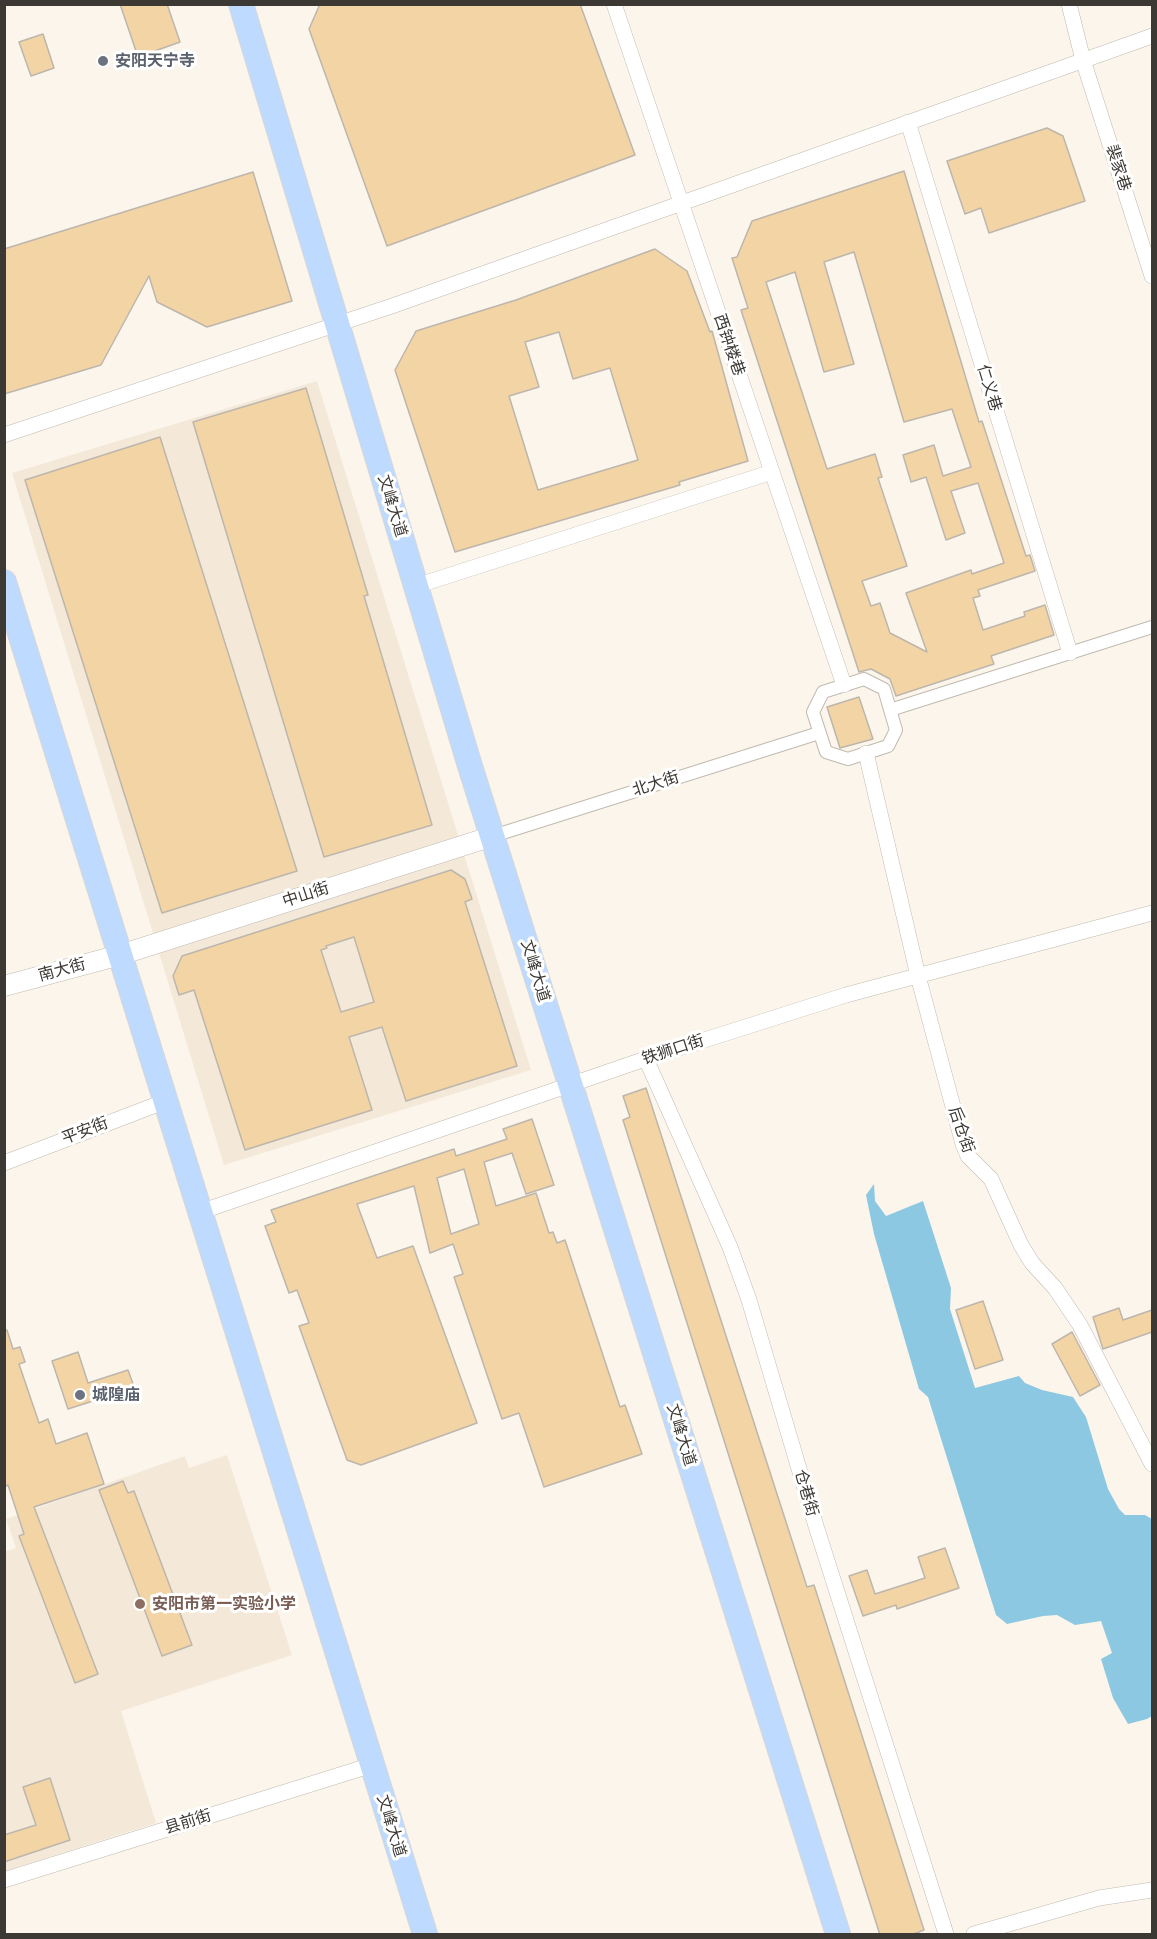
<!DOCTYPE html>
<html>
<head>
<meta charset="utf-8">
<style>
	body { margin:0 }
	#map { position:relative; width:1157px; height:1939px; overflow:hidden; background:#fcf5eb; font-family:"Work Sans",sans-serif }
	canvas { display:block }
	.frame { position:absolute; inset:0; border:6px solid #3c3935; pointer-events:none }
</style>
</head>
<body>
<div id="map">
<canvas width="1157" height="1939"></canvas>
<div class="frame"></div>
</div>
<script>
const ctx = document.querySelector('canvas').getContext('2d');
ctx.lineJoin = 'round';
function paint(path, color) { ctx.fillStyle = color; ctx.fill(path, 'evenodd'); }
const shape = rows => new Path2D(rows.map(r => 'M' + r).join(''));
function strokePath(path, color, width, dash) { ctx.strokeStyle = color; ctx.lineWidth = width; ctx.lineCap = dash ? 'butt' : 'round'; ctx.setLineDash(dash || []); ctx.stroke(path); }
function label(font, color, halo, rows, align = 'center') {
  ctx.font = font + ' "Work Sans","Noto Sans SC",sans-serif'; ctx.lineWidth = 6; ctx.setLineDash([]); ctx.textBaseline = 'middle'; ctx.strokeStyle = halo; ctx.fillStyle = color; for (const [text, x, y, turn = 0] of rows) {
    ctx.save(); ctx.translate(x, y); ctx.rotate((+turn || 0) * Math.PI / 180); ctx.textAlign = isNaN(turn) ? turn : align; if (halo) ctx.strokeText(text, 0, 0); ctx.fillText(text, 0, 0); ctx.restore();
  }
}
const built = shape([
	[317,381,531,1070,224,1165,12,473],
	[227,1455,292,1655,121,1711,156,1823,5,1871,4,1552,16,1548,6,1519,185,1456,189,1468]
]);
const water = shape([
	[874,1184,875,1201,886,1216,923,1201,951,1288,950,1309,975,1388,1019,1376,1025,1383,1042,1390,1073,1397,1086,1417,1108,1489,1119,1509,1125,1515,1145,1515,1152,1519,1152,1716,1147,1719,1128,1724,1113,1698,1101,1659,1112,1653,1101,1621,1075,1625,1057,1615,1043,1616,1007,1624,996,1615,928,1397,919,1389,874,1234,866,1195]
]);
const building = shape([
	[120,4,167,4,180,42,138,57,120,4],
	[320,4,580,4,635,155,387,246,309,29,320,4],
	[43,34,54,68,31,76,19,42,43,34],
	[1047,128,1063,136,1085,201,989,233,981,208,965,214,947,161,1047,128],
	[904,171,979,422,982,421,1026,556,1030,555,1035,571,978,590,980,596,973,598,983,630,1025,616,1024,612,1045,605,1054,635,991,656,994,664,896,696,890,679,871,669,859,672,741,310,748,308,732,258,737,257,752,221,904,171],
	[854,252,904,422,952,409,971,467,943,476,934,445,903,455,911,482,926,477,946,540,965,533,951,491,978,483,1004,563,972,574,971,570,906,593,927,652,890,633,880,603,871,606,862,581,907,566,878,478,882,477,875,454,827,469,766,282,795,272,824,372,854,364,824,262,854,252],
	[253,172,292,301,207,327,157,302,149,276,101,365,4,394,4,249,253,172],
	[655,249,687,271,710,332,712,331,748,461,679,482,680,485,455,552,395,370,416,331,516,300,655,249],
	[559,332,573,379,610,368,638,460,538,490,509,396,539,387,525,342,559,332],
	[306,388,368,595,364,596,432,825,324,857,193,422,306,388],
	[160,437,297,871,162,913,25,480,160,437],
	[859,697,873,739,840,748,827,707,859,697],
	[451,870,465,879,472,899,465,902,517,1066,406,1101,382,1027,349,1037,372,1110,245,1150,194,990,179,995,173,976,182,956,451,870],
	[354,937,374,1002,341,1012,321,950,327,948,326,946,354,937],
	[646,1088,807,1587,814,1585,924,1930,911,1935,880,1935,623,1120,630,1117,623,1096,646,1088],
	[532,1119,554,1185,526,1194,512,1153,484,1162,496,1206,536,1193,549,1233,553,1232,557,1243,565,1240,620,1407,625,1405,642,1454,544,1487,519,1413,502,1419,454,1277,463,1274,453,1244,430,1253,414,1186,357,1204,377,1258,413,1246,477,1423,361,1465,347,1460,299,1326,309,1323,297,1290,289,1293,265,1226,276,1222,271,1210,454,1149,456,1156,507,1139,503,1129,532,1119],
	[464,1169,479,1224,451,1234,437,1178,464,1169],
	[983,1301,1003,1360,975,1369,956,1310,983,1301],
	[1119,1308,1123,1320,1152,1310,1152,1332,1103,1349,1093,1317,1119,1308],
	[4,1330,7,1330,13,1349,20,1347,25,1362,19,1364,39,1423,48,1419,56,1444,87,1433,104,1484,34,1507,98,1674,75,1683,19,1536,24,1534,8,1485,4,1487,4,1330],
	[1072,1332,1100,1385,1080,1396,1052,1344,1072,1332],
	[78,1352,88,1383,128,1370,136,1392,117,1399,115,1394,68,1409,52,1361,78,1352],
	[123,1481,128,1493,134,1491,192,1645,162,1656,99,1490,123,1481],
	[945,1548,959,1588,897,1609,896,1605,863,1616,849,1576,867,1570,875,1594,925,1578,918,1557,945,1548],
	[50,1778,70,1840,4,1862,4,1835,36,1825,23,1787,50,1778]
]);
const pedestrian = shape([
	[864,679,884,689,896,730,888,746,848,759,826,752,813,712,823,692,864,679],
	[890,710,1152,627],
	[493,836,819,733]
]);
const minor = shape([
	[614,4,844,685],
	[1069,4,1083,60,1152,276],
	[908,122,1070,653],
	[4,435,392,306,1152,36],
	[416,586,772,472],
	[866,753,918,976,963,1144,968,1156,991,1179,1021,1245,1032,1263,1055,1288,1080,1325,1152,1464],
	[646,1059,730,1247,749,1300,816,1526,946,1934],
	[4,1163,166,1101],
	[200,1212,651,1057,846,995,1152,913],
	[4,1880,372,1765],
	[974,1934,1099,1898,1152,1890]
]);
const tertiary = shape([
	[4,986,120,955,493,836]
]);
const primary = shape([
	[241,4,470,766,838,1934],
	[4,582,425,1934]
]);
const markers = [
	[103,61,6,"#6b7280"],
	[80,1395,6,"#6b7280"],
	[140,1604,6,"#8d6e63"]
];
const worshipNames = [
	["安阳天宁寺",115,61],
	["城隍庙",92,1395]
];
const streetNames = [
	["裴家巷",1118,168,72],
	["西钟楼巷",729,345,71],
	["仁义巷",989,388,73],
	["文峰大道",392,506,73],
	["北大街",656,784,-18],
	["中山街",306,895,-18],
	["南大街",62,970,-15],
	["文峰大道",535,971,73],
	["铁狮口街",673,1050,-18],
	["后仓街",961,1130,71],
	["平安街",85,1131,-21],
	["文峰大道",681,1435,73],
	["仓巷街",806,1493,74],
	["县前街",188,1822,-17],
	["文峰大道",391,1826,73]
];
const educationNames = [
	["安阳市第一实验小学",152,1604]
];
paint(built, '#f4e9d9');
paint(water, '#8dc8e2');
paint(building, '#f3d4a5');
strokePath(building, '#bdb6ad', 1.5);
strokePath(pedestrian, '#c0bab0', 14);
strokePath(minor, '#c0bab0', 16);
strokePath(tertiary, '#c0bab0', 21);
strokePath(primary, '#d8d7d7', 26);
strokePath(pedestrian, '#fff', 12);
strokePath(minor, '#fff', 15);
strokePath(tertiary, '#fff', 20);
strokePath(primary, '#bedafe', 24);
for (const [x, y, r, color] of markers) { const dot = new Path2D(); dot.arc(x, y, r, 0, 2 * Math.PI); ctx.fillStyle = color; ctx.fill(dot); strokePath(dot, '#fff', 2); }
label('bold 16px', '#5b616d', '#fff', worshipNames, 'left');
label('16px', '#3c3935', '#fff', streetNames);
label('bold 16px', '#785e54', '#fff', educationNames, 'left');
</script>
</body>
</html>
